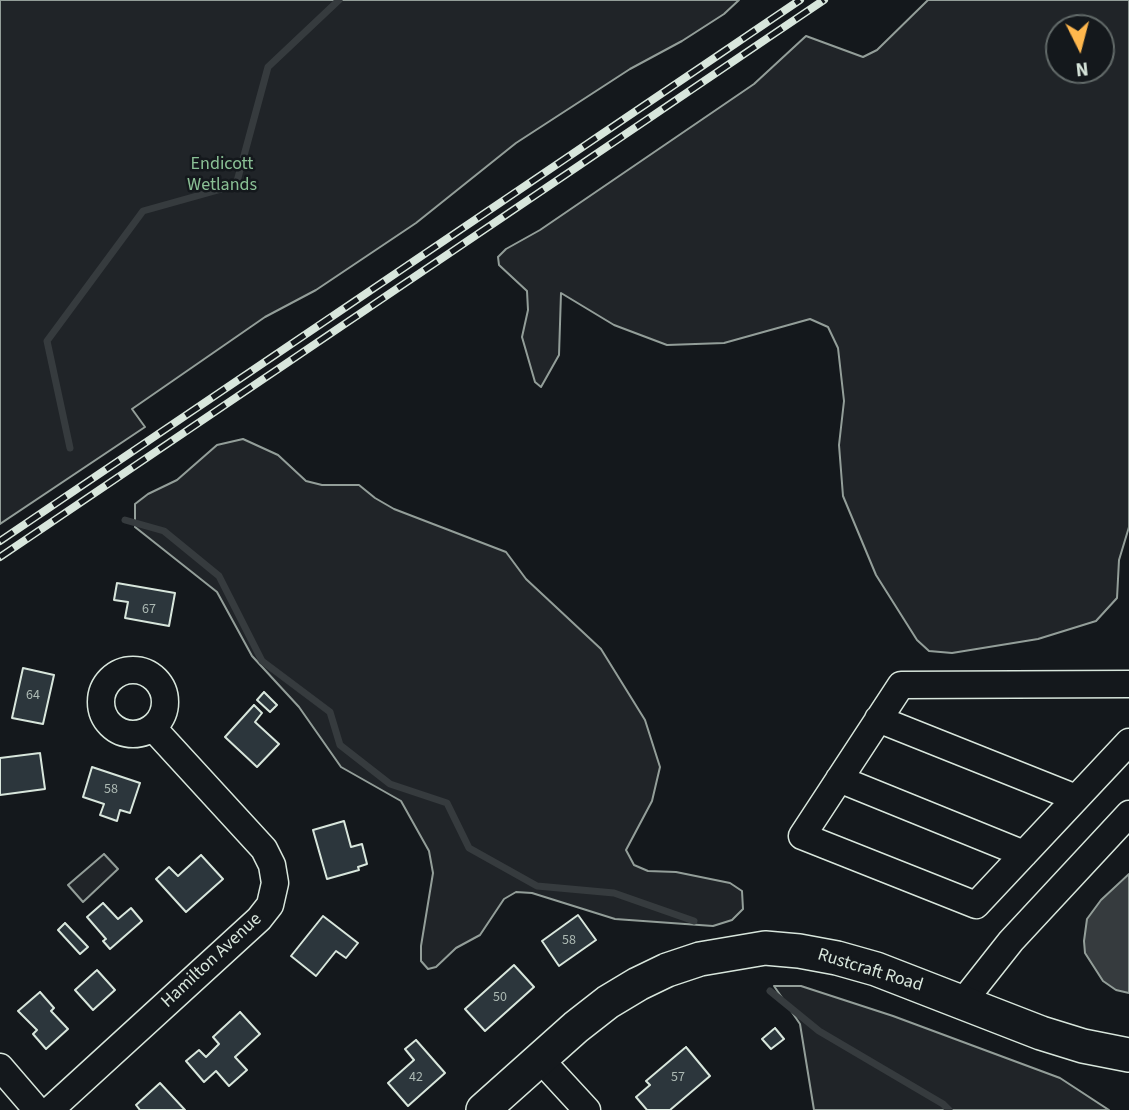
<!DOCTYPE html>
<html>
<head>
<meta charset="utf-8">
<style>
	body { margin:0 }
	#map { position:relative; width:1129px; height:1110px; overflow:hidden; background:#14181c; font-family:"Source Sans 3",sans-serif }
	canvas { display:block }
	.north { position:absolute; left:1045px; top:14px; width:70px; height:70px; box-sizing:border-box; background:#14181c; border:2px solid #626a69; border-radius:50%; rotate:174deg; font-size:19px; font-weight:700; line-height:28px; text-align:center; color:#d8e6dc }
	.north::after { content:''; display:block; margin:auto; width:24px; height:32px; background:#ffb74d; clip-path:polygon(50% 0,100% 100%,50% 72%,0 100%) }
</style>
</head>
<body>
<div id="map">
<canvas width="1129" height="1110"></canvas>
<div class="north">N</div>
</div>
<script>
const ctx = document.querySelector('canvas').getContext('2d');
ctx.lineJoin = 'round';
function paint(path, color) { ctx.fillStyle = color; ctx.fill(path, 'evenodd'); }
const shape = rows => new Path2D(rows.map(r => 'M' + r).join(''));
function strokePath(path, color, width, dash) { ctx.strokeStyle = color; ctx.lineWidth = width; ctx.lineCap = dash ? 'butt' : 'round'; ctx.setLineDash(dash || []); ctx.stroke(path); }
function label(font, color, halo, rows, align = 'center') {
  ctx.font = font + ' "Source Sans 3",sans-serif'; ctx.lineWidth = 5; ctx.setLineDash([]); ctx.textBaseline = 'middle'; ctx.strokeStyle = halo; ctx.fillStyle = color; for (const [text, x, y, turn = 0] of rows) {
    ctx.save(); ctx.translate(x, y); ctx.rotate((+turn || 0) * Math.PI / 180); ctx.textAlign = isNaN(turn) ? turn : align; if (halo) ctx.strokeText(text, 0, 0); ctx.fillText(text, 0, 0); ctx.restore();
  }
}
const green = shape([
	[0,0,739,0,724,14,682,41,630,69,516,143,416,223,316,290,265,317,132,409,145,427,0,524,0,0],
	[928,0,1129,0,1129,527,1119,560,1117,598,1096,621,1038,639,952,653,929,651,917,640,876,575,843,496,839,445,844,401,838,348,828,327,810,319,724,343,667,345,614,325,561,293,559,355,541,387,535,382,522,337,528,310,527,291,499,265,498,257,506,249,540,230,754,84,806,36,863,57,877,50,928,0],
	[1059,28,1101,28,1101,70,1059,70,1059,28],
	[243,439,278,455,306,481,322,485,359,485,375,498,394,509,506,552,526,579,601,649,645,720,660,767,652,801,626,850,634,865,648,871,676,872,730,883,742,891,743,909,732,920,713,926,615,919,532,893,516,892,504,899,480,935,456,948,436,967,428,969,421,961,421,946,433,873,429,851,401,801,341,767,299,707,252,656,217,592,135,527,135,504,148,494,177,480,217,445,243,439],
	[104,854,118,869,83,902,68,885,104,854],
	[774,986,801,986,893,1016,1060,1078,1109,1110,814,1110,800,1024,774,986]
]);
const water = shape([
	[1129,874,1129,993,1116,990,1103,981,1085,953,1084,941,1087,919,1101,900,1129,874]
]);
const stream = shape([
	[70,448,47,341,143,211,236,185,268,67,339,0],
	[125,520,164,531,219,576,262,661,330,712,340,745,390,784,447,803,469,848,537,886,614,893,694,921],
	[770,991,819,1031,943,1104,949,1110]
]);
const building = shape([
	[117,583,175,593,169,626,125,618,128,602,114,600,117,583],
	[23,668,54,675,43,724,12,718,23,668],
	[264,692,277,705,270,712,257,700,264,692],
	[254,705,262,713,255,722,279,744,257,767,225,737,254,705],
	[40,753,45,789,0,795,0,758,40,753],
	[92,767,140,783,130,813,120,810,117,821,100,815,104,804,83,797,92,767],
	[344,821,351,847,362,844,367,864,358,867,359,870,327,879,313,830,344,821],
	[201,855,223,879,186,912,156,879,169,867,178,876,201,855],
	[103,903,118,919,131,908,142,921,110,949,103,941,106,939,87,917,103,903],
	[578,915,596,940,559,966,542,941,578,915],
	[323,916,358,943,346,958,336,951,316,976,291,956,323,916],
	[65,923,88,947,80,954,58,930,65,923],
	[514,965,534,987,485,1031,465,1009,514,965],
	[97,970,115,990,93,1010,75,990,97,970],
	[40,992,54,1008,51,1011,68,1029,46,1049,33,1034,37,1030,18,1011,40,992],
	[240,1012,260,1034,235,1057,247,1070,229,1086,216,1071,204,1082,186,1061,199,1050,206,1057,219,1044,213,1037,240,1012],
	[775,1028,784,1039,771,1049,762,1039,775,1028],
	[416,1040,445,1073,408,1106,388,1083,414,1060,405,1049,416,1040],
	[686,1047,710,1076,670,1110,647,1110,636,1097,650,1085,646,1081,686,1047],
	[160,1083,185,1110,140,1110,136,1105,160,1083]
]);
const minor = shape([
	'101 702a32 32 0 1 1 64 0a32 32 0 1 1-64 0Z',
	[1129,684,901,685,802,836,976,905,1129,742],
	[878,719,1076,798],
	[839,779,1024,854],
	[962,1003,1011,941,1129,814],
	[540,1059,587,1110],
	[0,1067,37,1110],
	[50,1110,259,919,270,905,275,883,272,865,264,849,153,728]
]);
const major = shape([
	[483,1110,576,1027,608,1002,638,984,667,970,700,959,765,948,799,951,837,958,876,969,1041,1033,1083,1046,1129,1055]
]);
const rail = shape([
	[0,541,800,0],
	[0,557,824,0]
]);
const numberNames = [
	["67",149,610],
	["64",33,696],
	["58",111,790],
	["58",569,941],
	["50",500,998],
	["42",416,1078],
	["57",678,1078]
];
const parkNames = [
	["Endicott",222,165],
	["Wetlands",222,186]
];
const streetNames = [
	["Hamilton Avenue",212,961,-43],
	["Rustcraft Road",870,971,17]
];
paint(green, '#202428');
strokePath(green, '#939e99', 2);
paint(water, '#363b3e');
strokePath(water, '#939e99', 2);
strokePath(stream, '#363b3e', 7);
paint(building, '#2c363c');
strokePath(building, '#d8e6dc', 2);
strokePath(minor, '#d8e6dc', 29);
strokePath(major, '#d8e6dc', 36);
strokePath(minor, '#14181c', 26);
strokePath(major, '#14181c', 33);
strokePath(rail, '#d8e6dc', 8);
strokePath(rail, '#14181c', 5, [16]);
label('14px', '#adbab4', null, numberNames);
label('18px', '#8ac095', '#14181c', parkNames);
label('18px', '#d8e6dc', '#14181c', streetNames);
</script>
</body>
</html>
